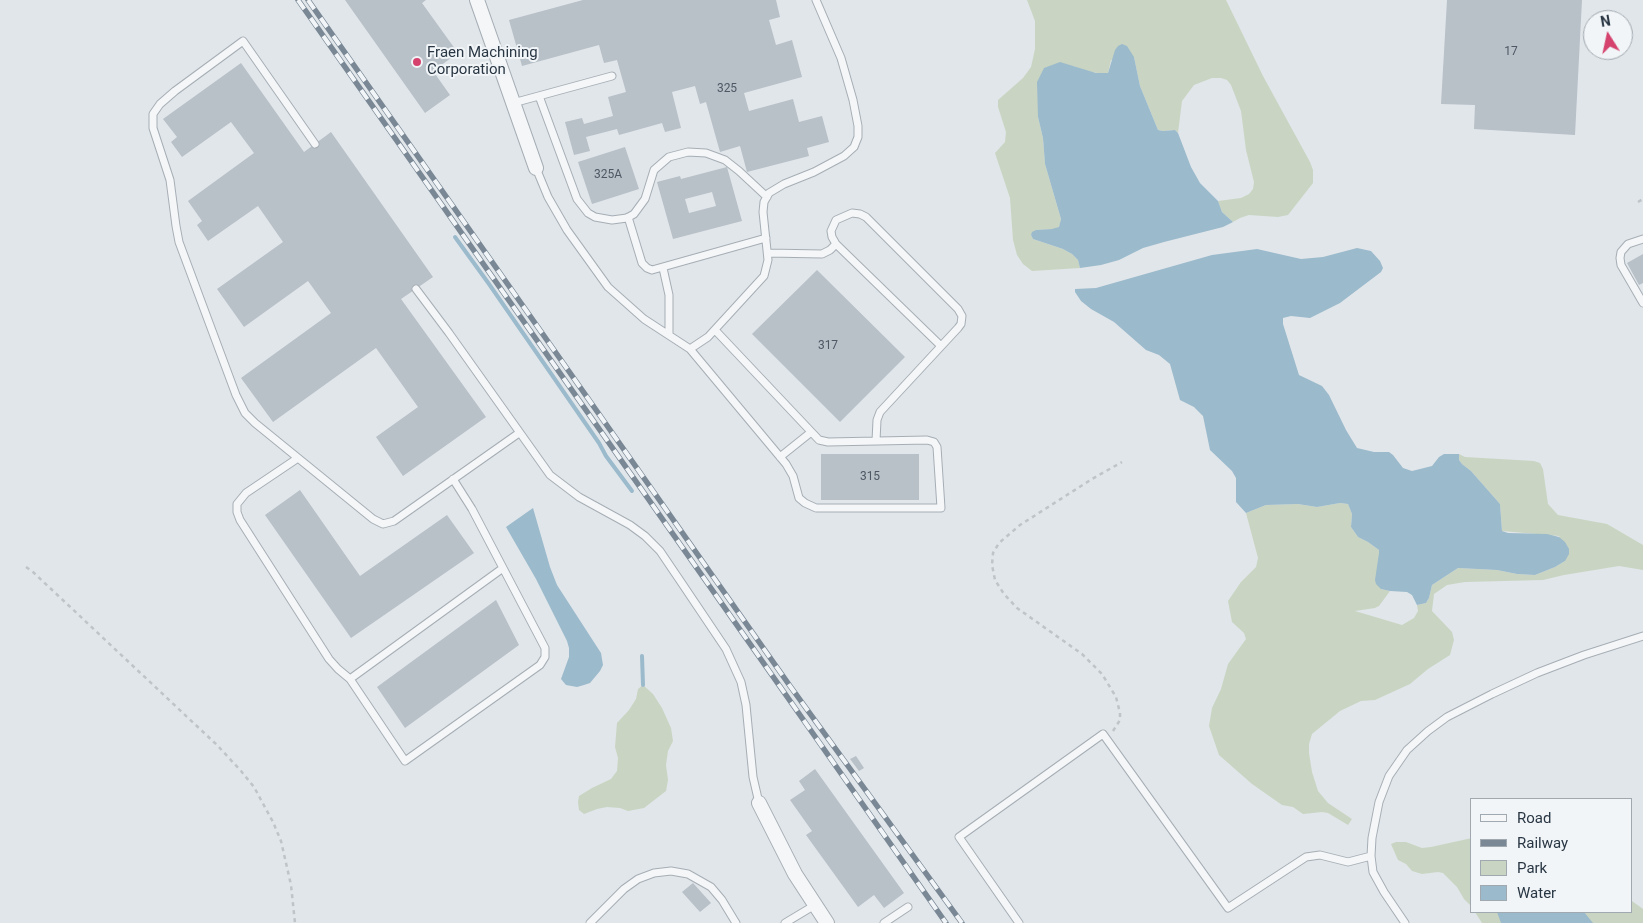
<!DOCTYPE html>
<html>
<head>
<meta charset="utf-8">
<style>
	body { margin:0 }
	#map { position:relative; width:1643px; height:923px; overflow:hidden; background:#e1e6ea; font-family:Roboto,sans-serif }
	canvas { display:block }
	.legend { position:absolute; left:1470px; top:798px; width:162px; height:115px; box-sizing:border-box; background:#f1f5f8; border:1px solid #a1a9b0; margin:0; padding:6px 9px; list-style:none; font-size:15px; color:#293643 }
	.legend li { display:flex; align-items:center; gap:10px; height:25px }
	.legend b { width:25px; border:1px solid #a1a9b0 }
	.north { position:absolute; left:1583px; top:10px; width:50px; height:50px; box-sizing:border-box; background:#f1f5f8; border:1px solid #a1a9b0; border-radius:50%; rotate:350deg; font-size:14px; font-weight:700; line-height:20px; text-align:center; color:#293643 }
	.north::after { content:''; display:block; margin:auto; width:18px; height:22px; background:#d4426d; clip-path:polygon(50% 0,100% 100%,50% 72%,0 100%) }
</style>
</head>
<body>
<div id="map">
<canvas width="1643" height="923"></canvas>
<ul class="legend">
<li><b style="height:6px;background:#f4f6f8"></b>Road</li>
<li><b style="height:6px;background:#7a8895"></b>Railway</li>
<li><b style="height:14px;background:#c9d5c2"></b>Park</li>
<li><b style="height:14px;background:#9bbacc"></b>Water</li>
</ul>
<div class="north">N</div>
</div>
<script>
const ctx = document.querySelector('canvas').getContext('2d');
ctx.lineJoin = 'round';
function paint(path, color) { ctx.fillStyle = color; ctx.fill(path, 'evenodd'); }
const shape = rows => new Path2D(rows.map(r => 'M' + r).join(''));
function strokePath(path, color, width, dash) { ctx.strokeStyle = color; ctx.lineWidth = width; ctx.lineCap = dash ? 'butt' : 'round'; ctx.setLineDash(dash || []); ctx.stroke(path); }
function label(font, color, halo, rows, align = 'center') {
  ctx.font = font + ' Roboto,sans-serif'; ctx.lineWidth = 4; ctx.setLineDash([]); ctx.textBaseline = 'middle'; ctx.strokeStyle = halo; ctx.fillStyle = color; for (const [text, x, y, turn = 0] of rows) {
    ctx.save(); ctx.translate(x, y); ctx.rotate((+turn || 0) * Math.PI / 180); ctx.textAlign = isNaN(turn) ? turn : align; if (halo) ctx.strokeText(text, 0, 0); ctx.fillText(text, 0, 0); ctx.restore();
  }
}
const green = shape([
	[1027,0,1226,0,1263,76,1310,162,1313,170,1313,183,1288,215,1278,217,1249,215,1240,218,1233,222,1222,212,1218,201,1241,198,1249,194,1253,189,1254,182,1246,150,1241,111,1231,85,1227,80,1221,78,1212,78,1194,85,1182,101,1178,133,1175,130,1163,131,1158,130,1140,86,1134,57,1111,60,1108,73,1103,74,1086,71,1073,66,1038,117,1043,138,1045,164,1061,219,1060,224,1059,227,1056,229,1036,230,1031,235,1033,239,1063,249,1072,254,1078,260,1080,268,1032,271,1023,264,1017,255,1013,240,1010,198,995,153,1005,142,1006,132,998,107,998,100,1023,78,1031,67,1035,49,1035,21],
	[1459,454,1465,457,1534,461,1540,463,1543,469,1548,504,1558,515,1607,524,1643,545,1643,570,1619,566,1564,575,1543,580,1465,582,1447,585,1434,594,1432,611,1452,632,1454,640,1450,655,1428,669,1410,684,1375,700,1361,701,1340,711,1312,734,1309,744,1309,753,1312,772,1318,791,1328,803,1352,819,1348,825,1328,813,1322,812,1303,814,1293,807,1282,805,1252,784,1219,755,1209,726,1212,708,1221,689,1228,664,1246,639,1244,633,1232,622,1228,601,1241,582,1256,567,1258,558,1246,513,1266,505,1298,504,1317,507,1340,503,1348,504,1352,514,1351,527,1358,537,1368,542,1379,550,1381,589,1390,591,1379,606,1375,608,1355,611,1402,625,1414,618,1418,611,1417,605,1426,603,1429,598,1432,585,1458,568,1497,570,1517,574,1535,575,1555,567,1565,561,1559,536,1502,531,1500,504,1471,471,1462,464,1459,460],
	[643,685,653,694,662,708,671,728,673,741,668,751,666,765,668,780,666,791,644,808,628,811,620,808,607,807,597,809,584,814,579,810,578,802,579,796,592,788,611,779,617,771,618,758,615,747,617,723,629,710,636,699,638,689],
	[1472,838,1472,907,1464,899,1457,887,1443,873,1438,872,1422,874,1412,871,1406,864,1398,860,1391,844,1396,842,1406,842,1422,848,1431,847],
	[1632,901,1643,909,1643,923,1482,923,1475,912,1632,912]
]);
const water = shape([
	[1122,44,1127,46,1134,57,1140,86,1158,130,1163,131,1175,130,1178,133,1191,167,1200,183,1218,201,1222,212,1233,222,1223,227,1164,242,1143,248,1119,260,1101,265,1080,268,1078,260,1072,254,1063,249,1033,239,1031,235,1032,232,1036,230,1052,229,1059,227,1061,219,1045,164,1043,138,1038,117,1037,82,1044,68,1060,62,1096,73,1108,73,1115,50,1118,46],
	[1357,248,1371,251,1380,261,1383,268,1381,272,1340,303,1310,318,1291,316,1283,318,1283,324,1299,375,1322,386,1329,395,1346,430,1357,448,1374,452,1389,452,1393,455,1403,468,1412,471,1432,466,1439,457,1444,454,1459,454,1459,460,1462,464,1471,471,1500,504,1502,531,1508,533,1547,534,1559,537,1565,542,1569,549,1569,554,1565,561,1555,567,1535,575,1517,574,1497,570,1458,568,1432,585,1429,598,1426,603,1417,605,1412,595,1407,592,1390,591,1381,589,1376,584,1375,580,1379,553,1379,550,1368,542,1358,537,1351,527,1352,514,1348,504,1340,503,1317,507,1298,504,1266,505,1246,513,1236,502,1236,478,1232,471,1210,450,1203,416,1194,407,1180,400,1170,364,1159,355,1146,350,1114,322,1091,309,1081,301,1075,292,1075,289,1096,288,1212,255,1257,249,1301,259,1323,257],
	[533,508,550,567,557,585,601,653,603,665,600,671,590,683,584,685,577,687,566,685,561,679,569,657,569,648,567,641,536,579,506,527],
	[1497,912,1584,912,1593,923,1501,923]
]);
const stream = shape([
	[455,237,489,284,599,443,606,456,632,491],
	[642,656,643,685]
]);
const building = shape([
	[345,0,426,0,422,3,458,53,433,71,450,95,425,113],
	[583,0,776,0,780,17,769,20,776,45,792,40,802,77,744,93,749,111,793,99,799,122,822,116,829,142,807,148,809,156,747,172,740,146,720,152,706,102,700,104,695,86,672,92,681,128,665,132,662,123,619,135,617,129,586,137,590,151,574,155,565,122,582,118,584,124,613,116,608,97,626,92,617,60,604,63,599,45,522,66,509,20],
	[1447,0,1582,0,1575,135,1474,129,1475,105,1441,104],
	[241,63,304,152,331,132,433,277,401,299,486,417,403,476,376,437,418,407,376,348,273,422,241,378,331,313,308,281,244,327,217,289,283,242,258,206,208,241,197,225,202,221,188,201,254,153,231,122,182,157,171,142,177,137,163,119],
	[625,147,639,189,592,204,578,162],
	[727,167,742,221,673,239,657,182,680,176,681,179],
	[712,192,716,206,689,213,685,199],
	[1643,254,1643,283,1639,285,1627,263],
	[817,270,905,357,840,422,752,334],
	[821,454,919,454,919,500,821,500],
	[300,490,360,576,447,515,474,553,351,638,265,515],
	[496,600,519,645,405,728,377,687],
	[856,756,864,768,859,771,850,759],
	[815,769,904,893,884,908,874,895,858,907,806,835,812,831,790,800,805,790,799,781],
	[693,883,711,903,700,912,682,892]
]);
const path = shape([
	[1638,202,1643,199],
	[26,567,33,572,217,745,241,771,254,787,273,822,281,841,291,885,295,923],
	[1113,731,1120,720,1120,713,1116,697,1102,674,1082,654,1017,608,1004,594,995,580,992,565,993,553,999,543,1020,525,1092,479,1122,462]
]);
const lane = shape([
	[539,96,577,199,588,213,595,217,612,220,627,218,634,214,645,199,654,170,669,157,688,152,706,153,725,160,739,171,767,197],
	[513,103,612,76],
	[315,144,243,41,175,91,160,104,153,114,153,128,170,180,176,226,179,242,236,395,245,413,255,423,373,519,383,524,394,521,519,433],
	[536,168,548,197,567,230,608,287,644,319,690,349,786,464,793,476,799,498,805,503,816,508,941,508,937,447,934,442,927,440,828,442,819,440,715,330],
	[628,217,642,263,647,268,652,270,766,238],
	[1643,239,1628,244,1621,252,1620,258,1621,265,1643,303],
	[768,253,822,254,830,250,836,244],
	[663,268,669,295,669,334],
	[416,289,449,333,550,475,579,497,630,525,645,536,660,551,683,585,726,649,741,682,746,705,753,777,759,803],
	[690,349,708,337,764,276,768,260,763,212,764,202,769,193,784,184,814,172,844,156,854,147,858,137,858,126,853,100,841,58,816,0],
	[876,441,877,420,880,412,958,328,961,324,962,316,958,309,866,217,860,214,852,213,836,220,831,231,832,237,836,244,941,346],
	[780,457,810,433],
	[298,458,246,493,237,504,237,512,240,520,329,659,338,669,350,679,503,568,472,509,453,479],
	[350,679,405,761,540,665,545,657,545,648,503,568],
	[590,923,624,889,638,879,654,873,671,871,688,874,711,887,722,900,736,923],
	[785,923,815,905],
	[884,923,908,907],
	[1019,923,959,837,1103,734,1228,908,1306,857,1320,855,1348,862,1371,856],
	[1405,923,1384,892,1373,872,1371,856,1372,838,1379,802,1389,776,1407,750,1428,731,1447,717,1492,694,1537,673,1584,655,1643,636]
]);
const street = shape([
	[477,0,536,168],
	[759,803,795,874,827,923]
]);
const rail = shape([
	[298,0,946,923],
	[308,0,790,686,962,923]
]);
const markers = [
	[417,62,5,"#d4426d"]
];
const numberNames = [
	["17",1511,52],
	["325",727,89],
	["325A",608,175],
	["317",828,346],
	["315",870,477]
];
const poiNames = [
	["Fraen Machining",427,53],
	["Corporation",427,70]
];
paint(green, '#c9d5c2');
paint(water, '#9bbacc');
strokePath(stream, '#9bbacc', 4);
paint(building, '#b8c0c8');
strokePath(lane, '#a6aeb5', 9);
strokePath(street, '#a6aeb5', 16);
strokePath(path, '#bfc4c9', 2.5, [4, 4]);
strokePath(lane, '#f4f6f8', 7);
strokePath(street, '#f4f6f8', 14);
strokePath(rail, '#7a8895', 5.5);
strokePath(rail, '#f1f5f8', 4, [11]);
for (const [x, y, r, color] of markers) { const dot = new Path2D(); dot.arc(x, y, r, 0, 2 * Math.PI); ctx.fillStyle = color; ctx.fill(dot); strokePath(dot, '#f1f5f8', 2); }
label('12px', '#4d5864', null, numberNames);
label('15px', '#293643', '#f1f5f8', poiNames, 'left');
</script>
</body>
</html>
